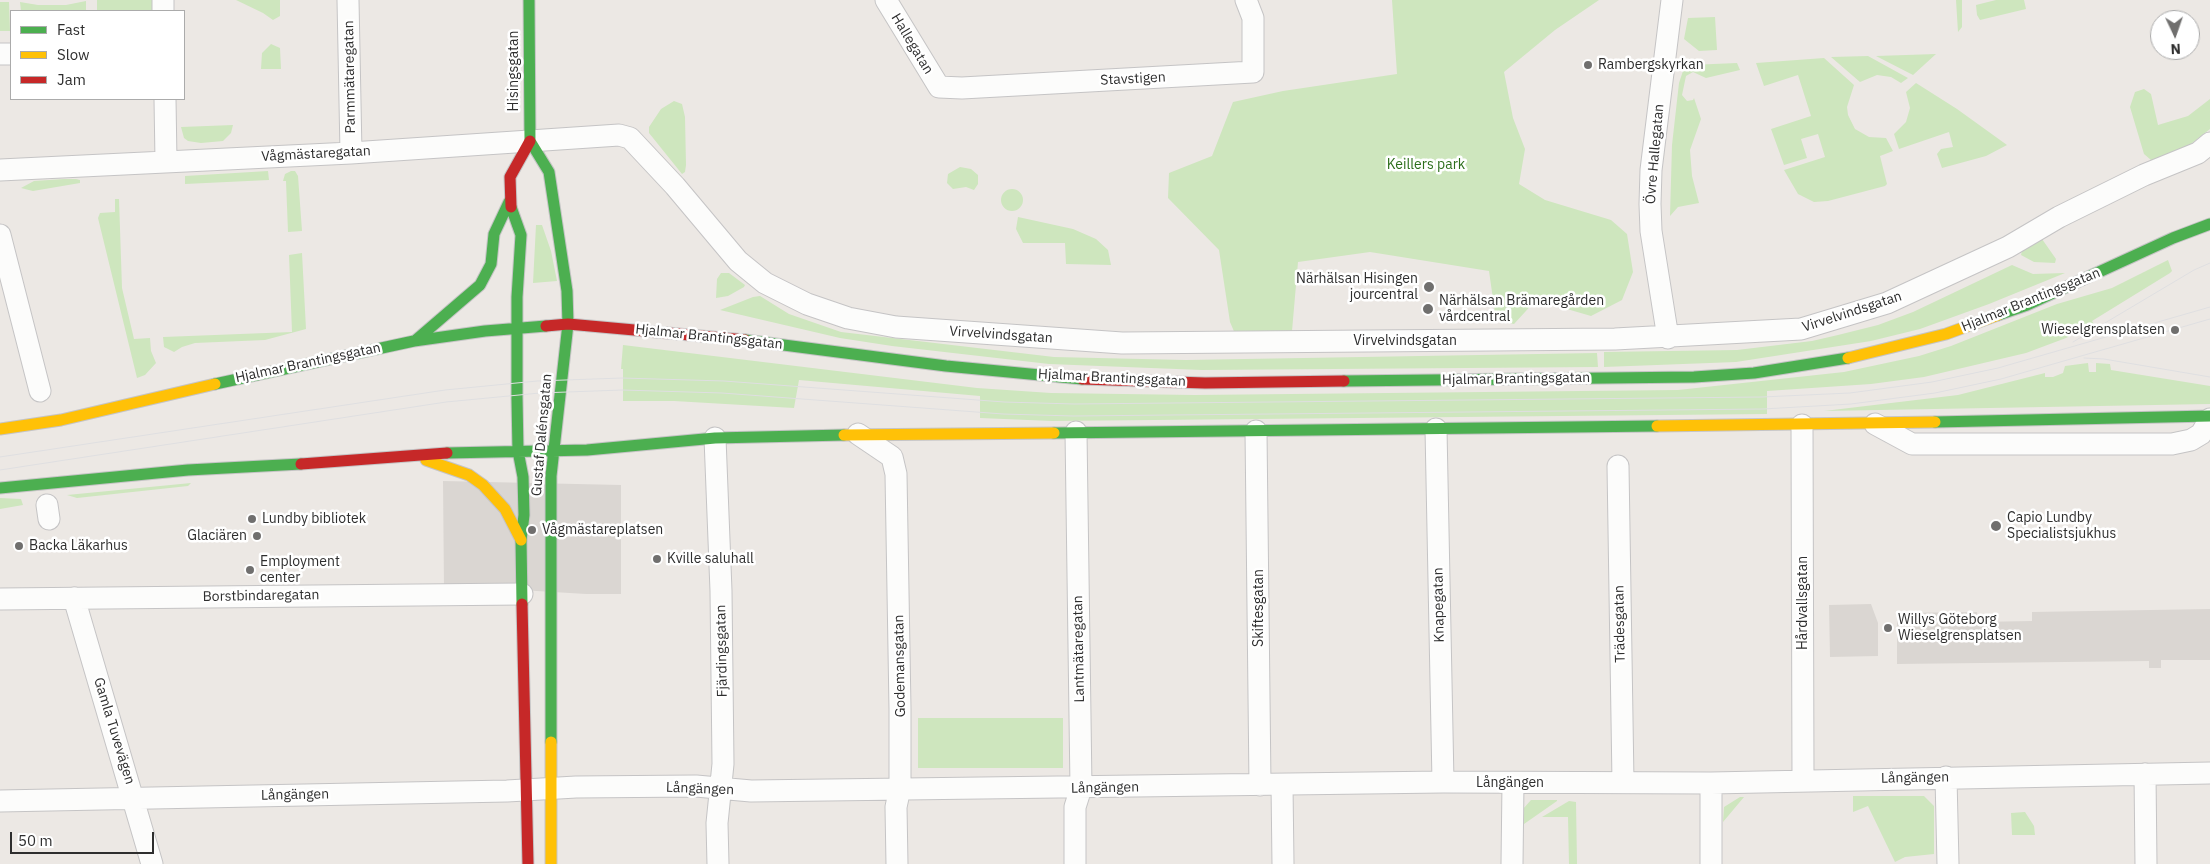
<!DOCTYPE html>
<html>
<head>
<meta charset="utf-8">
<style>
	body { margin:0 }
	#map { position:relative; width:2210px; height:864px; overflow:hidden; background:#ece8e4; font-family:"IBM Plex Sans",sans-serif }
	canvas { display:block }
	.legend { position:absolute; left:10px; top:10px; width:175px; height:90px; box-sizing:border-box; background:#fff; border:1px solid #ababab; margin:0; padding:6px 9px; list-style:none; font-size:15px; color:#2e2e2e }
	.legend li { display:flex; align-items:center; gap:10px; height:25px }
	.legend b { width:25px; border:1px solid #ababab }
	.north { position:absolute; left:2150px; top:10px; width:50px; height:50px; box-sizing:border-box; background:#fff; border:1px solid #ababab; border-radius:50%; rotate:177deg; font-size:14px; font-weight:700; line-height:20px; text-align:center; color:#2e2e2e }
	.north::after { content:''; display:block; margin:auto; width:18px; height:22px; background:#706f6e; clip-path:polygon(50% 0,100% 100%,50% 72%,0 100%) }
	.scale { position:absolute; left:10px; top:832px; width:144px; height:22px; box-sizing:border-box; border:2px solid #2e2e2e; border-top:0; padding-left:6px; font-size:15px; line-height:18px; white-space:nowrap; color:#2e2e2e; -webkit-text-stroke:4px #fff; paint-order:stroke }
</style>
</head>
<body>
<div id="map">
<canvas width="2210" height="864"></canvas>
<ul class="legend">
<li><b style="height:6px;background:#4caf50"></b>Fast</li>
<li><b style="height:6px;background:#ffc107"></b>Slow</li>
<li><b style="height:6px;background:#c62828"></b>Jam</li>
</ul>
<div class="north">N</div>
<div class="scale">50 m</div>
</div>
<script>
const ctx = document.querySelector('canvas').getContext('2d');
ctx.lineJoin = 'round';
function paint(path, color) { ctx.fillStyle = color; ctx.fill(path, 'evenodd'); }
const shape = rows => new Path2D(rows.map(r => 'M' + r).join(''));
function strokePath(path, color, width, dash) { ctx.strokeStyle = color; ctx.lineWidth = width; ctx.lineCap = dash ? 'butt' : 'round'; ctx.setLineDash(dash || []); ctx.stroke(path); }
function label(font, color, halo, rows, align = 'center') {
  ctx.font = font + ' "IBM Plex Sans",sans-serif'; ctx.lineWidth = 5; ctx.setLineDash([]); ctx.textBaseline = 'middle'; ctx.strokeStyle = halo; ctx.fillStyle = color; for (const [text, x, y, turn = 0] of rows) {
    ctx.save(); ctx.translate(x, y); ctx.rotate((+turn || 0) * Math.PI / 180); ctx.textAlign = isNaN(turn) ? turn : align; if (halo) ctx.strokeText(text, 0, 0); ctx.fillText(text, 0, 0); ctx.restore();
  }
}
const green = shape([
	[97,0,152,0,153,11,97,11],
	[236,0,280,0,280,16,273,20,263,13],
	[1392,0,1599,0,1555,30,1504,72,1513,118,1525,149,1519,184,1545,200,1611,220,1627,234,1633,272,1622,300,1591,316,1536,300,1514,324,1496,320,1489,271,1370,252,1298,262,1292,331,1270,337,1236,336,1230,322,1219,250,1168,198,1169,173,1212,156,1233,102,1283,91,1397,74],
	[1956,0,1962,0,1962,27,1958,32],
	[1996,0,2024,0,2026,9,1980,20,1977,15,1976,5],
	[86,1,86,11,21,11,20,2,38,5,66,5],
	[0,2,9,2,10,31,0,31],
	[1715,17,1717,50,1699,51,1684,39,1688,18],
	[271,44,280,48,281,69,261,69,262,53],
	[1936,54,1913,75,1876,56],
	[1868,56,1908,78,1901,83,1891,77,1877,75,1860,82,1831,57],
	[1824,58,1854,85,1847,107,1848,115,1855,129,1869,137,1886,138,1893,151,1880,156,1887,184,1885,186,1828,201,1814,202,1798,194,1784,170,1825,157,1818,134,1801,139,1807,158,1784,165,1771,129,1811,116,1798,75,1764,86,1756,63],
	[1737,63,1740,70,1706,78,1693,72,1686,76,1682,95,1687,101,1693,100,1694,98,1701,119,1690,150,1692,176,1699,203,1678,207,1670,216,1672,145,1679,83,1683,71,1690,65],
	[1916,83,1957,109,2007,145,1986,156,1942,168,1937,154,1941,149,1953,147,1949,132,1899,149,1894,134,1906,122,1910,108,1906,92],
	[2144,89,2151,94,2158,125,2188,116,2210,99,2210,129,2187,147,2154,161,2151,160,2144,154,2130,107,2135,92],
	[674,101,682,104,685,117,686,165,685,172,682,174,649,133,649,127,661,109],
	[233,125,231,133,223,141,201,143,188,141,184,138,181,127],
	[960,167,971,169,978,175,978,184,974,190,966,187,953,189,947,183,948,174],
	[268,171,269,180,185,184,185,176],
	[291,171,295,171,298,176,302,231,288,232,286,181,283,181,285,174],
	[64,179,76,179,80,180,80,183,33,191,21,188,34,181],
	'1001 200a11 11 0 1 1 22 0a11 11 0 1 1-22 0Z',
	[115,199,119,199,122,288,134,339,150,338,151,351,156,363,145,375,137,378,98,218,100,213,115,212],
	[1018,217,1073,229,1096,239,1108,250,1111,265,1066,264,1065,243,1023,243,1016,229],
	[536,225,542,225,551,251,557,281,533,283],
	[2042,239,2056,259,2055,263,2034,262,2021,255,2022,251],
	[302,253,306,329,265,340,195,343,182,347,174,352,164,347,163,337,292,332,289,255],
	[2168,260,2172,271,2170,273,2092,321,2094,324,2066,338,2026,353,1924,377,1871,384,1767,391,1767,414,1052,421,980,418,980,396,799,380,794,408,674,401,623,401,623,369,621,369,623,345,977,388,1051,393,1195,395,1678,390,1844,372,1919,356,1951,346,2057,304,2112,288],
	[2012,265,2033,274,2065,273,1989,304,1920,329,1871,341,1736,362,1604,367,1604,352,1737,350,1812,341,1838,335,1878,325,1913,312],
	[721,273,729,273,745,285,744,287,728,296,716,298,717,279],
	[760,296,789,314,841,332,1054,357,1186,360,1597,353,1598,367,1202,370,1049,364,892,346,840,338,720,310,753,297],
	[2088,363,2089,372,2096,372,2096,363,2110,364,2111,370,2210,386,2210,404,1824,411,1958,395,2045,373,2045,377,2053,377,2063,373,2065,366],
	[191,483,188,486,77,498,67,495],
	[0,498,21,499,23,505,0,509],
	[918,718,1063,718,1063,768,918,768],
	[1853,796,1924,796,1934,806,1934,854,1905,857,1895,862,1868,806,1853,812],
	[1740,797,1744,797,1723,822,1724,807],
	[1531,800,1557,800,1557,801,1524,824,1523,809],
	[1569,801,1576,802,1577,864,1569,864,1568,817,1542,817],
	[2025,812,2034,826,2035,835,2012,835,2011,813]
]);
const plaza = shape([
	[443,481,621,485,621,594,586,594,504,589,444,589],
	[1871,604,1878,623,1878,656,1830,657,1829,605],
	[2210,609,2210,660,2161,660,2161,668,2149,668,2149,661,1897,664,1897,613,1977,612,1978,622,2032,621,2032,612]
]);
const street = shape([
	[163,0,163,11],
	[348,0,351,153],
	[886,0,939,87,962,88,1253,72,1253,18,1246,0],
	[0,54,11,54],
	[165,99,166,161],
	[0,170,351,153,619,135,630,138,675,186,738,261,765,283,807,304,848,318,896,327,1122,343,1615,339,1801,329,1887,303,2008,247,2059,217,2144,175,2198,153,2210,143],
	[0,235,40,391],
	[1668,338,1651,231,1650,204,1651,170,1672,0],
	[1875,424,1912,444,2172,444,2191,440,2201,434,2210,419],
	[1802,425,1803,781],
	[1436,429,1443,782],
	[1256,431,1260,785],
	[858,434,892,457,896,474,900,709,900,788,896,807,897,864],
	[715,438,721,591,723,764,717,823,718,864],
	[1618,466,1623,782],
	[47,505,49,519],
	[74,598,152,864],
	[0,599,522,594],
	[2145,774,2146,864],
	[1946,777,1948,864],
	[1282,785,1283,864],
	[0,801,507,791,576,787,696,786,751,791,1443,782,1711,783,2210,773],
	[1075,864,1075,807,1081,788,1076,432],
	[1512,864,1513,783],
	[1711,864,1711,783]
]);
const fast = shape([
	[529,0,530,141],
	[530,141,549,172,567,291,568,324,551,476,551,742],
	[511,207,521,235,517,297,517,398,518,451,523,477,524,515,521,540,522,604],
	[1998,315,2027,305,2173,238,2210,224],
	[416,340,480,285,491,264,494,234,509,202],
	[745,340,946,366,1082,379],
	[1344,381,1694,377,1754,373,1848,358],
	[215,384,414,341,485,331,546,326],
	[1935,422,2210,416],
	[1054,433,1657,426],
	[447,453,587,450,715,438,844,435],
	[0,488,188,470,301,464]
]);
const slow = shape([
	[1848,358,1946,334,1998,315],
	[1657,426,1935,422],
	[0,429,61,420,215,384],
	[844,435,1054,433],
	[426,460,469,475,483,485,505,509,521,540],
	[551,742,551,864]
]);
const jam = shape([
	[511,207,510,177,530,141],
	[546,326,568,324,745,340],
	[1082,379,1205,383,1344,381],
	[301,464,447,453],
	[522,604,528,864]
]);
const tram = shape([
	[2073,342,2194,270,2210,263],
	[2084,358,2104,359,2210,377],
	[0,457,445,390,537,381,622,378,724,381,1004,402,1074,404,1762,397,1850,393,1932,382,1998,368,2210,307],
	[0,470,446,402,540,393,622,390,722,393,1003,414,1073,416,1763,409,1851,404,1935,393,2001,379,2210,319]
]);
const markers = [
	[1588,65,5,"#706f6e"],
	[1429,287,6,"#706f6e"],
	[1428,309,6,"#706f6e"],
	[2175,330,5,"#706f6e"],
	[252,519,5,"#706f6e"],
	[1996,526,6,"#706f6e"],
	[532,530,5,"#706f6e"],
	[257,536,5,"#706f6e"],
	[19,546,5,"#706f6e"],
	[657,559,5,"#706f6e"],
	[250,570,5,"#706f6e"],
	[1888,628,5,"#706f6e"]
];
const streetNames = [
	["Hallegatan",912,44,59],
	["Hisingsgatan",514,71,-90],
	["Parmmätaregatan",350,77,-91],
	["Stavstigen",1133,79,-3],
	["Vågmästaregatan",316,154,-3],
	["Övre Hallegatan",1655,154,-85],
	["Hjalmar Brantingsgatan",2031,300,-22],
	["Virvelvindsgatan",1852,312,-18],
	["Virvelvindsgatan",1001,335,4],
	["Hjalmar Brantingsgatan",709,337,6],
	["Virvelvindsgatan",1405,341],
	["Hjalmar Brantingsgatan",308,363,-12],
	["Hjalmar Brantingsgatan",1112,378,3],
	["Hjalmar Brantingsgatan",1516,379,-1],
	["Gustaf Dalénsgatan",542,435,-85],
	["Borstbindaregatan",261,596,-1],
	["Hårdvallsgatan",1803,603,-90],
	["Knapegatan",1439,605,-91],
	["Skiftesgatan",1259,608,-90],
	["Trädesgatan",1620,624,-91],
	["Lantmätaregatan",1079,649,-91],
	["Fjärdingsgatan",722,651,-91],
	["Godemansgatan",900,666,-91],
	["Gamla Tuvevägen",114,731,73],
	["Långängen",1915,778,-1],
	["Långängen",1510,783],
	["Långängen",1105,788,-1],
	["Långängen",700,789,2],
	["Långängen",295,795,-1]
];
const poiNames = [
	["Rambergskyrkan",1598,65],
	["Närhälsan Hisingen",1418,279,"right"],
	["jourcentral",1418,295,"right"],
	["Närhälsan Brämaregården",1439,301],
	["vårdcentral",1439,317],
	["Wieselgrensplatsen",2165,330,"right"],
	["Capio Lundby",2007,518],
	["Specialistsjukhus",2007,534],
	["Lundby bibliotek",262,519],
	["Vågmästareplatsen",542,530],
	["Glaciären",247,536,"right"],
	["Backa Läkarhus",29,546],
	["Kville saluhall",667,559],
	["Employment",260,562],
	["center",260,578],
	["Willys Göteborg",1898,620],
	["Wieselgrensplatsen",1898,636]
];
const parkNames = [
	["Keillers park",1426,165]
];
paint(green, '#cee6be');
paint(plaza, '#dad6d2');
strokePath(street, '#c5c4c5', 23);
strokePath(fast, '#c5c4c5', 13);
strokePath(slow, '#c5c4c5', 13);
strokePath(jam, '#c5c4c5', 13);
strokePath(street, '#fcfcfb', 21);
strokePath(fast, '#4caf50', 11);
strokePath(slow, '#ffc107', 11);
strokePath(jam, '#c62828', 11);
strokePath(tram, '#dfdfe1', 1);
for (const [x, y, r, color] of markers) { const dot = new Path2D(); dot.arc(x, y, r, 0, 2 * Math.PI); ctx.fillStyle = color; ctx.fill(dot); strokePath(dot, '#fff', 2); }
label('14px', '#2e2e2e', '#fff', streetNames);
label('14px', '#2e2e2e', '#fff', poiNames, 'left');
label('14px', '#2c6e1b', '#fff', parkNames);
</script>
</body>
</html>
